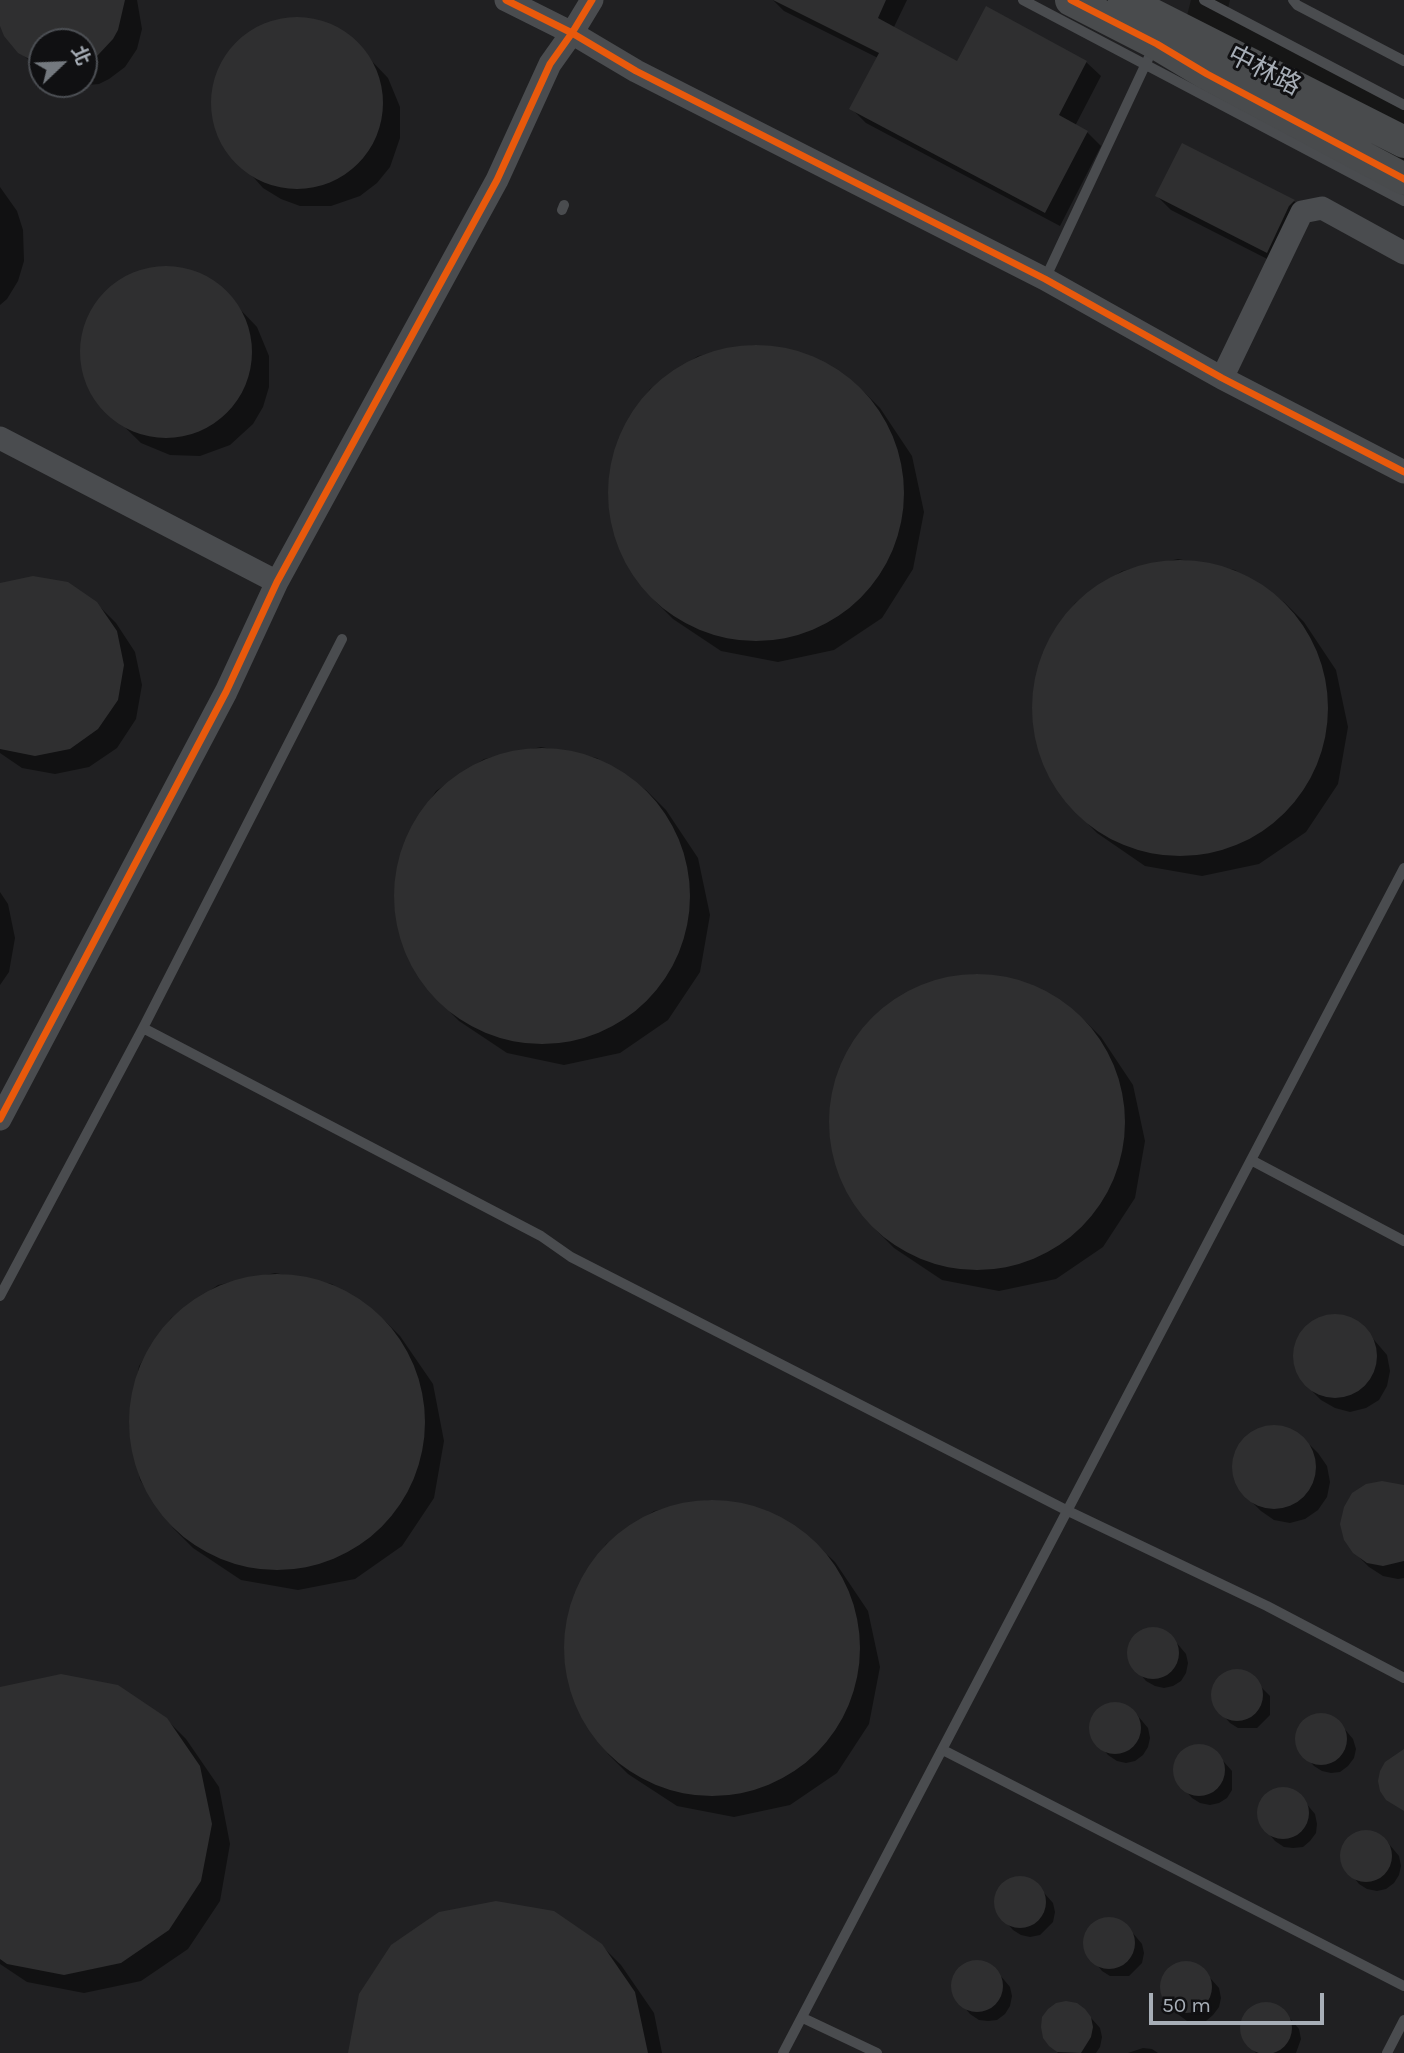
<!DOCTYPE html>
<html>
<head>
<meta charset="utf-8">
<style>
	body { margin:0 }
	#map { position:relative; width:1404px; height:2053px; overflow:hidden; background:#161616; font-family:Karla,"Noto Sans TC",sans-serif }
	canvas { display:block }
	.north { position:absolute; left:28px; top:28px; width:70px; height:70px; box-sizing:border-box; background:#101012; border:2px solid #4c4f54; border-radius:50%; rotate:67deg; font-size:19px; font-weight:700; line-height:28px; text-align:center; color:#a7aeb7 }
	.north::after { content:''; display:block; margin:auto; width:24px; height:32px; background:#74797f; clip-path:polygon(50% 0,100% 100%,50% 72%,0 100%) }
	.scale { position:absolute; left:1149px; top:1993px; width:175px; height:32px; box-sizing:border-box; border:4px solid #a7aeb7; border-top:0; padding-left:9px; font-size:21px; line-height:24px; white-space:nowrap; color:#a7aeb7; -webkit-text-stroke:5px #101012; paint-order:stroke }
</style>
</head>
<body>
<div id="map">
<canvas width="1404" height="2053"></canvas>
<div class="north">北</div>
<div class="scale">50 m</div>
</div>
<script>
const ctx = document.querySelector('canvas').getContext('2d');
ctx.lineJoin = 'round';
function paint(path, color) { ctx.fillStyle = color; ctx.fill(path, 'evenodd'); }
const shape = rows => new Path2D(rows.map(r => 'M' + r).join(''));
function strokePath(path, color, width, dash) { ctx.strokeStyle = color; ctx.lineWidth = width; ctx.lineCap = dash ? 'butt' : 'round'; ctx.setLineDash(dash || []); ctx.stroke(path); }
function label(font, color, halo, rows, align = 'center') {
  ctx.font = font + ' Karla,"Noto Sans TC",sans-serif'; ctx.lineWidth = 6; ctx.setLineDash([]); ctx.textBaseline = 'middle'; ctx.strokeStyle = halo; ctx.fillStyle = color; for (const [text, x, y, turn = 0] of rows) {
    ctx.save(); ctx.translate(x, y); ctx.rotate((+turn || 0) * Math.PI / 180); ctx.textAlign = isNaN(turn) ? turn : align; if (halo) ctx.strokeText(text, 0, 0); ctx.fillText(text, 0, 0); ctx.restore();
  }
}
const built = shape([
	[0,0,1191,0,1179,47,1404,165,1404,2053,0,2053],
	[42,42,84,42,84,84,42,84],
	[1230,0,1404,0,1404,104,1228,8]
]);
const shadow = shape([
	[0,0,137,0,142,29,137,49,125,67,109,79,99,84,78,86,67,84,84,84,84,42,42,42,42,73,20,52,0,20],
	[773,0,907,0,893,29,958,63,987,8,1086,62,1101,76,1075,126,1087,132,1101,146,1060,226,866,123,851,108,878,58,784,11],
	[288,19,319,21,347,35,388,78,400,107,400,138,390,167,377,183,360,196,331,206,300,206,281,199,263,188,224,144,214,114,215,83,223,64,234,46,258,28],
	[1182,145,1294,201,1308,215,1281,266,1171,210,1157,196],
	[0,187,17,211,23,230,24,261,18,281,7,299,0,305],
	[178,268,198,274,216,284,257,327,269,356,269,387,263,407,253,424,230,445,200,456,170,455,141,443,98,401,85,373,83,342,92,313,110,288,128,277,147,270],
	[755,345,811,356,860,388,880,408,912,456,924,512,913,569,882,618,834,650,778,662,721,651,673,619,653,599,620,551,608,494,619,437,650,389,698,356],
	[1178,559,1235,570,1284,602,1304,622,1336,670,1348,727,1338,784,1306,832,1259,864,1202,876,1145,866,1097,833,1077,813,1044,765,1032,709,1043,652,1075,603,1122,571],
	[0,585,96,603,116,623,135,652,142,685,136,719,117,748,89,767,55,774,22,768,0,753],
	[541,747,597,758,646,790,666,810,698,858,710,915,700,972,668,1020,620,1053,564,1065,507,1053,459,1021,439,1001,406,953,394,897,405,840,436,791,484,759],
	[0,892,8,904,15,938,9,972,0,985],
	[976,974,1032,985,1081,1017,1101,1037,1133,1085,1145,1141,1135,1198,1103,1247,1056,1279,999,1291,942,1280,894,1248,874,1228,841,1180,829,1123,840,1066,872,1018,919,986],
	[275,1273,332,1284,380,1316,400,1336,433,1384,444,1441,434,1498,402,1546,355,1579,298,1590,241,1580,193,1548,173,1528,140,1480,129,1423,139,1366,171,1318,218,1285],
	[1334,1315,1350,1318,1363,1327,1387,1355,1390,1371,1387,1386,1379,1400,1366,1408,1350,1412,1335,1408,1321,1400,1306,1385,1297,1371,1294,1356,1297,1340,1306,1327,1319,1318],
	[1274,1426,1289,1429,1303,1438,1318,1453,1327,1466,1330,1482,1327,1497,1318,1510,1305,1519,1290,1523,1274,1520,1261,1511,1246,1496,1237,1483,1234,1467,1237,1451,1245,1438,1258,1429],
	[1404,1490,1404,1578,1398,1579,1383,1576,1369,1567,1354,1552],
	[710,1500,767,1511,815,1543,835,1562,868,1611,880,1667,869,1724,837,1773,790,1805,734,1817,677,1806,628,1774,608,1754,576,1706,564,1649,575,1592,606,1544,654,1511],
	[1153,1628,1163,1630,1171,1636,1186,1654,1188,1663,1186,1673,1181,1681,1173,1686,1164,1688,1155,1686,1146,1681,1131,1663,1129,1653,1131,1644,1136,1636,1144,1630],
	[1237,1671,1246,1672,1270,1696,1270,1715,1257,1728,1238,1728,1230,1723,1214,1705,1212,1695,1214,1686,1219,1678,1227,1672],
	[0,1691,166,1719,186,1739,219,1787,230,1844,220,1901,188,1949,141,1981,84,1993,27,1982,0,1964],
	[1115,1703,1124,1705,1133,1710,1148,1728,1150,1738,1148,1747,1143,1755,1135,1761,1126,1763,1117,1761,1108,1755,1093,1737,1091,1728,1093,1718,1098,1710],
	[1320,1714,1338,1721,1353,1739,1356,1749,1354,1758,1348,1766,1340,1772,1331,1773,1322,1771,1314,1766,1298,1748,1296,1739,1303,1721,1311,1716],
	[1199,1746,1208,1747,1216,1753,1232,1771,1232,1790,1227,1798,1219,1803,1210,1805,1200,1803,1192,1798,1176,1780,1174,1770,1176,1761,1189,1747],
	[1282,1789,1292,1791,1300,1796,1315,1814,1317,1824,1316,1833,1310,1841,1303,1847,1293,1848,1284,1847,1275,1841,1260,1823,1258,1814,1260,1804,1265,1796],
	[1366,1831,1375,1833,1384,1838,1399,1856,1401,1866,1399,1875,1394,1883,1386,1889,1377,1891,1367,1889,1359,1884,1344,1865,1341,1856,1343,1846,1349,1838],
	[1019,1877,1029,1879,1037,1885,1053,1903,1055,1912,1053,1922,1040,1935,1030,1937,1021,1935,1013,1930,997,1912,995,1902,1002,1885,1010,1879],
	[1109,1918,1118,1920,1127,1926,1142,1944,1144,1953,1142,1963,1129,1976,1110,1976,1102,1971,1087,1952,1085,1943,1087,1934,1092,1925,1100,1920],
	[601,1945,621,1965,654,2013,662,2053,350,2053],
	[977,1962,987,1964,995,1969,1010,1987,1012,1996,1010,2006,1005,2014,997,2020,988,2021,979,2020,970,2014,955,1996,953,1987,955,1977,960,1969],
	[1185,1963,1195,1965,1203,1970,1219,1988,1221,1998,1219,2007,1213,2015,1206,2021,1196,2022,1187,2021,1179,2015,1163,1997,1161,1988,1163,1978,1168,1970],
	[1266,2004,1275,2006,1284,2011,1299,2029,1301,2039,1296,2053,1256,2053,1244,2038,1242,2029,1243,2019,1249,2011,1256,2006],
	[1084,2010,1100,2028,1102,2037,1100,2047,1096,2053,1058,2053,1050,2045],
	[1143,2048,1152,2049,1158,2053,1128,2053]
]);
const building = shape([
	[0,0,125,0,118,30,113,39,98,55,84,64,84,42,42,42,42,66,18,53,4,36,0,26],
	[773,0,886,0,878,18,957,61,986,6,1087,61,1059,115,1088,131,1045,213,849,109,879,53],
	'211 103a86 86 0 1 1 172 0a86 86 0 1 1-172 0Z',
	[1182,143,1295,200,1289,206,1267,253,1155,196],
	'80 352a86 86 0 1 1 172 0a86 86 0 1 1-172 0Z',
	'608 493a148 148 0 1 1 296 0a148 148 0 1 1-296 0Z',
	'1032 708a148 148 0 1 1 296 0a148 148 0 1 1-296 0Z',
	[33,576,68,582,97,602,117,631,124,665,118,700,98,729,70,749,35,756,0,749,0,583],
	'394 896a148 148 0 1 1 296 0a148 148 0 1 1-296 0Z',
	'829 1122a148 148 0 1 1 296 0a148 148 0 1 1-296 0Z',
	'129 1422a148 148 0 1 1 296 0a148 148 0 1 1-296 0Z',
	'1293 1356a42 42 0 1 1 84 0a42 42 0 1 1-84 0Z',
	'1232 1467a42 42 0 1 1 84 0a42 42 0 1 1-84 0Z',
	[1382,1481,1404,1485,1404,1561,1383,1566,1367,1563,1353,1553,1344,1540,1340,1524,1344,1507,1352,1493,1366,1484],
	'564 1648a148 148 0 1 1 296 0a148 148 0 1 1-296 0Z',
	'1127 1653a26 26 0 1 1 52 0a26 26 0 1 1-52 0Z',
	'1211 1695a26 26 0 1 1 52 0a26 26 0 1 1-52 0Z',
	[61,1674,118,1685,167,1718,200,1766,212,1824,201,1881,169,1930,121,1963,64,1975,7,1964,0,1959,0,1687],
	'1089 1728a26 26 0 1 1 52 0a26 26 0 1 1-52 0Z',
	'1295 1739a26 26 0 1 1 52 0a26 26 0 1 1-52 0Z',
	'1173 1770a26 26 0 1 1 52 0a26 26 0 1 1-52 0Z',
	[1404,1749,1404,1811,1386,1800,1380,1791,1378,1781,1380,1771,1385,1762],
	'1257 1813a26 26 0 1 1 52 0a26 26 0 1 1-52 0Z',
	'1340 1856a26 26 0 1 1 52 0a26 26 0 1 1-52 0Z',
	'994 1902a26 26 0 1 1 52 0a26 26 0 1 1-52 0Z',
	[496,1901,554,1911,602,1944,635,1992,648,2053,348,2053,359,1994,391,1945,439,1912],
	'1083 1943a26 26 0 1 1 52 0a26 26 0 1 1-52 0Z',
	'951 1986a26 26 0 1 1 52 0a26 26 0 1 1-52 0Z',
	'1160 1987a26 26 0 1 1 52 0a26 26 0 1 1-52 0Z',
	[1066,2001,1077,2003,1085,2009,1091,2017,1093,2027,1091,2037,1081,2053,1057,2052,1049,2046,1043,2038,1041,2027,1042,2017,1048,2009,1056,2003],
	'1240 2028a26 26 0 1 1 52 0a26 26 0 1 1-52 0Z'
]);
const lane = shape([
	[1023,0,1404,201],
	[1204,0,1404,105],
	[1293,0,1297,5,1404,61],
	[562,210,564,205],
	[1045,279,1149,57],
	[143,1028,541,1236,571,1257,1066,1510,1267,1606,1404,1678],
	[1251,1160,1404,1241],
	[0,1296,143,1028,342,639],
	[943,1750,1404,1986],
	[803,2018,877,2053],
	[783,2053,1404,868],
	[1387,2053,1404,2020]
]);
const street = shape([
	[506,0,572,33,636,71,1045,279,1222,378,1404,472],
	[1222,378,1302,212,1322,208,1404,253],
	[0,438,277,582],
	[0,1119,226,692,277,582,497,180,550,64,572,33,592,0]
]);
const secondary = shape([
	[1071,0,1157,44,1207,74,1404,179],
	[1124,0,1404,142]
]);
const cycleway = shape([
	[506,0,572,33,636,71,1045,279,1222,378,1404,472],
	[1071,0,1157,44,1207,74,1404,179],
	[0,1119,226,692,277,582,497,180,550,64,572,33,592,0]
]);
const streetNames = [
	["中林路",1264,71,27]
];
paint(built, '#202022');
paint(shadow, '#0007');
paint(building, '#2f2f30');
strokePath(lane, '#4a4c4f', 10);
strokePath(street, '#4a4c4f', 23);
strokePath(secondary, '#494b4d', 32);
strokePath(cycleway, '#e8590c', 7);
label('26px', '#a7aeb7', '#101012', streetNames);
</script>
</body>
</html>
